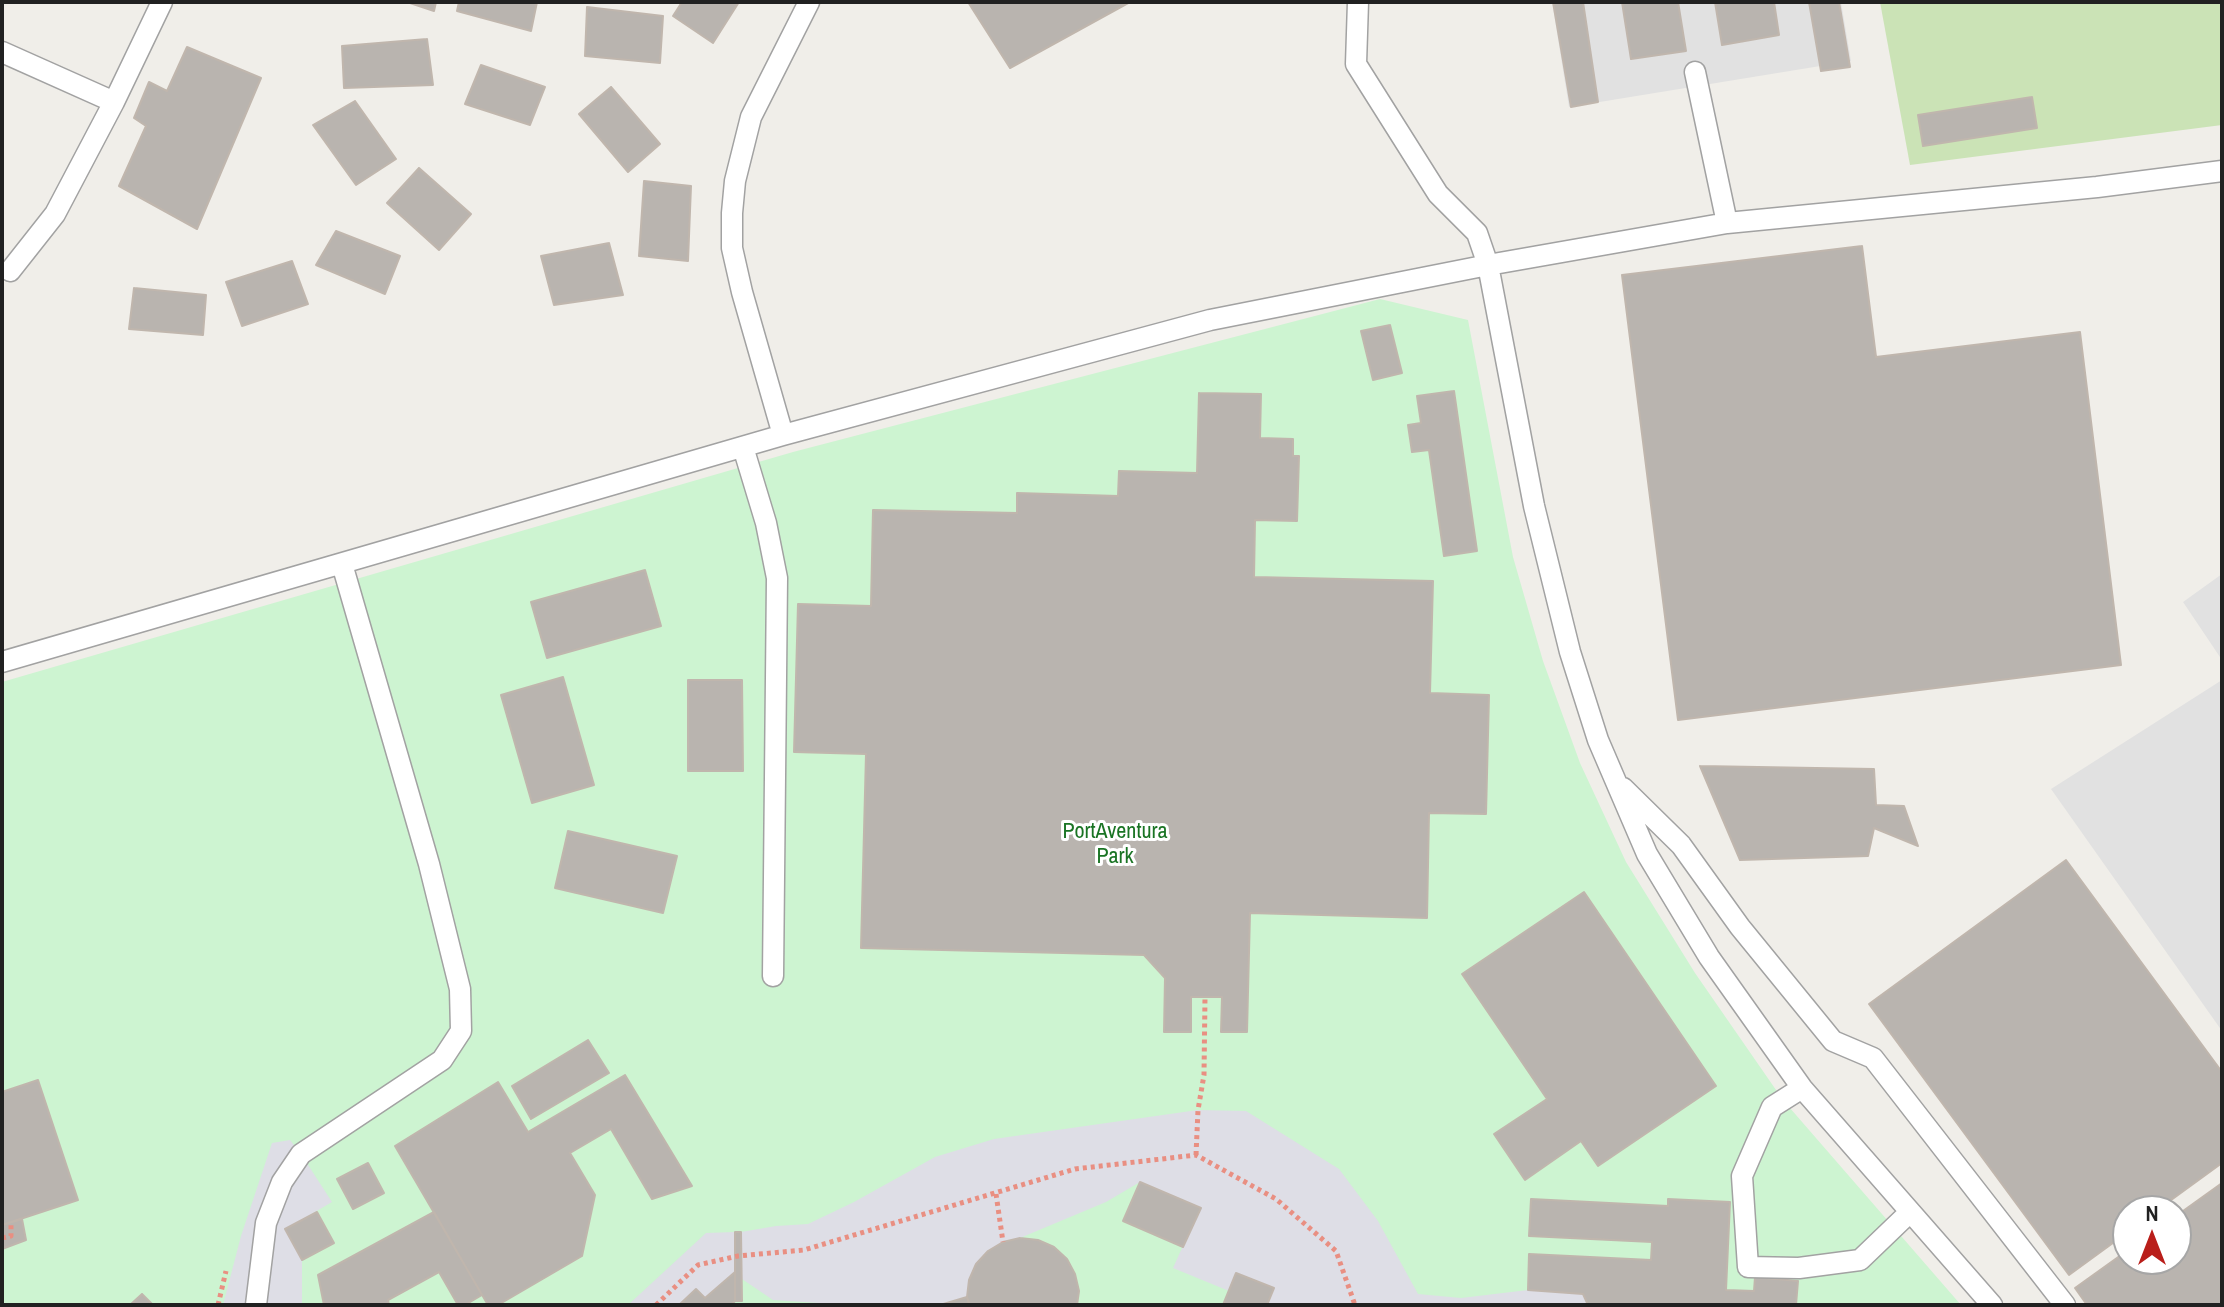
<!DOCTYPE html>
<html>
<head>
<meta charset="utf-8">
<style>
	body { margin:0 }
	#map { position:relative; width:2224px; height:1307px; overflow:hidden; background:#f0eee9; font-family:"Archivo Narrow",sans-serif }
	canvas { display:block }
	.frame { position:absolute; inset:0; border:4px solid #212121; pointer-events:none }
	.north { position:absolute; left:2112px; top:1195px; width:80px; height:80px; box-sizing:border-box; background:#fff; border:2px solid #a6a6a6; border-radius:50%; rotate:0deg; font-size:22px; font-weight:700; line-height:32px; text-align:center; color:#212121 }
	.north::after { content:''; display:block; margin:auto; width:28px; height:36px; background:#b91e1a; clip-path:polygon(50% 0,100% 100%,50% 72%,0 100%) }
</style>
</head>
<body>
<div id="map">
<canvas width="2224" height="1307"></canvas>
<div class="frame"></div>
<div class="north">N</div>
</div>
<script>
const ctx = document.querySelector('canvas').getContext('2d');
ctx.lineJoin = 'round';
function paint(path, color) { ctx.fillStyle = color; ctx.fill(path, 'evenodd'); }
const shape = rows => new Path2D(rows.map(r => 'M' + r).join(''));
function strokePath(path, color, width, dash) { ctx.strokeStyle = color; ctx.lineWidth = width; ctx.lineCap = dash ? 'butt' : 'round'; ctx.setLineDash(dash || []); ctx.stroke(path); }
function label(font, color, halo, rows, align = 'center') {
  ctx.font = font + ' "Archivo Narrow",sans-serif'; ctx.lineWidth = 6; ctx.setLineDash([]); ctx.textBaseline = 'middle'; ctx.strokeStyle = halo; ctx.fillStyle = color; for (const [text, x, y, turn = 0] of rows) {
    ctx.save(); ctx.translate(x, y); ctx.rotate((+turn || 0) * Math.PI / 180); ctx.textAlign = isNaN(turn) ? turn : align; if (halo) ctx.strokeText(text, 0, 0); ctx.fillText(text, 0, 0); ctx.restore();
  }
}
const grass = shape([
	[1880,2,2222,2,2222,125,1910,165]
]);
const park = shape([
	[1380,299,1468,320,1513,557,1543,661,1580,763,1626,862,1695,973,1783,1100,1961,1305,2,1305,2,682,793,452]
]);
const parking = shape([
	[1552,2,1841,2,1851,61,1569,107],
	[2222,574,2222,660,2183,602],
	[2222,680,2222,1031,2051,789]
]);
const plaza = shape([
	[1198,1110,1246,1111,1339,1169,1378,1221,1418,1294,1461,1298,1528,1290,1583,1294,1588,1305,1267,1305,1236,1273,1229,1291,1173,1268,1200,1208,1140,1182,1106,1202,1020,1238,1003,1242,988,1251,976,1264,969,1280,967,1297,940,1305,821,1305,819,1303,773,1300,742,1279,741,1232,776,1226,808,1224,854,1202,935,1157,994,1139],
	[290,1140,301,1154,332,1202,286,1229,302,1260,302,1305,223,1305,241,1236,272,1143],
	[735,1232,735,1272,705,1298,696,1289,679,1305,628,1305,706,1233]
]);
const building = shape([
	[407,2,436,2,434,11,407,2],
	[459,2,537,2,531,31,457,11,459,2],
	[682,2,739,2,713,43,673,16,682,2],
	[968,2,1130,2,1010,68,968,2],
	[1553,2,1583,2,1598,102,1571,107,1553,2],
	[1622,2,1678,2,1686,51,1631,59,1622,2],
	[1715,2,1774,2,1779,35,1722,45,1715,2],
	[1809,2,1839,2,1850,67,1821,71,1809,2],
	[587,7,663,16,660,63,585,56,587,7],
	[427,39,433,85,344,88,342,46,427,39],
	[187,47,261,78,197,229,119,186,146,126,134,118,149,82,167,91,187,47],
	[481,65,545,87,530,125,465,104,481,65],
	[611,87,660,144,628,172,579,114,611,87],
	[2032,97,2037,128,1923,146,1918,115,2032,97],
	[355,101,396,159,356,185,313,125,355,101],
	[419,168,471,214,439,250,387,203,419,168],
	[644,181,691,186,688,261,639,256,644,181],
	[336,231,400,256,385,294,316,265,336,231],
	[609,243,623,295,554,305,541,256,609,243],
	[1862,246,1876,357,2080,332,2121,665,1678,720,1622,275,1862,246],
	[292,261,308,304,242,326,226,282,292,261],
	[134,288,206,295,203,335,129,329,134,288],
	[1390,325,1402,373,1373,380,1361,331,1390,325],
	[1454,391,1477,551,1444,556,1429,450,1412,452,1408,425,1421,423,1417,396,1454,391],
	[1199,393,1261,394,1260,438,1293,439,1293,456,1299,456,1297,521,1255,520,1254,577,1433,581,1430,693,1489,695,1486,814,1429,813,1427,918,1250,913,1247,1032,1221,1032,1222,997,1191,997,1191,1032,1164,1032,1165,978,1144,955,861,948,866,754,794,752,798,604,871,606,873,510,1017,513,1017,493,1118,496,1119,471,1197,473,1199,393],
	[645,570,661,626,547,658,531,602,645,570],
	[563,677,594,785,532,803,501,695,563,677],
	[688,680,742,680,743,771,688,771,688,680],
	[1700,766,1874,769,1876,805,1904,806,1918,846,1874,828,1868,856,1740,860,1700,766],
	[568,831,677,856,663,913,555,888,568,831],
	[2066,860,2222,1072,2222,1163,2156,1211,2128,1211,2128,1232,2069,1275,1869,1004,2066,860],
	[1584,892,1716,1086,1598,1166,1581,1141,1525,1180,1494,1134,1547,1099,1462,974,1584,892],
	[588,1040,609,1073,531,1119,512,1086,588,1040],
	[625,1075,692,1186,652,1199,611,1129,570,1153,595,1195,582,1256,498,1305,488,1305,395,1146,498,1082,528,1132,625,1075],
	[38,1080,78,1200,2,1225,2,1092,38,1080],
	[368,1163,384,1193,353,1209,337,1179,368,1163],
	[1140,1182,1201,1208,1183,1247,1123,1221,1140,1182],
	[2222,1183,2222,1305,2087,1305,2075,1288,2128,1250,2128,1259,2176,1259,2176,1216,2222,1183],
	[1531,1199,1668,1206,1668,1199,1730,1202,1726,1290,1754,1291,1755,1277,1798,1281,1796,1305,1588,1305,1583,1294,1528,1290,1529,1254,1651,1260,1652,1242,1529,1236,1531,1199],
	[317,1212,334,1243,302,1260,285,1229,317,1212],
	[434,1212,482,1295,465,1305,458,1305,439,1272,388,1300,389,1305,324,1305,318,1275,434,1212],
	[22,1219,26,1240,2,1249,2,1225,22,1219],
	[735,1232,741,1232,742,1301,735,1301,735,1232],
	[1020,1238,1038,1240,1054,1247,1067,1259,1075,1274,1079,1291,1077,1305,969,1305,967,1297,969,1280,976,1264,988,1251,1003,1242,1020,1238],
	[735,1272,735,1301,731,1305,679,1305,696,1289,705,1298,735,1272],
	[1236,1273,1274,1288,1267,1305,1223,1305,1236,1273],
	[142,1294,153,1305,130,1305,142,1294],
	[967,1297,970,1305,940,1305,967,1297]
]);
const path = shape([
	[1196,1155,1198,1110,1204,1075,1205,997],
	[996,1194,1003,1242],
	[2,1238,11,1236,11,1222],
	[218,1305,226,1271],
	[656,1305,698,1265,738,1256,804,1250,1075,1169,1196,1155,1276,1199,1336,1251,1355,1305]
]);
const service = shape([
	[1358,2,1356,64,1438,194,1477,233,1488,265,1534,506,1570,652,1598,740,1647,854,1709,957,1802,1088,1992,1305],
	[2,52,114,102],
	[1695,72,1727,223],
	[10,271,55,214,114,102,162,2],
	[783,435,742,292,732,248,732,213,735,181,751,117,809,2],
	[743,447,766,523,777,578,773,976],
	[2,662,783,435,1210,320,1488,265,1727,223,2097,187,2222,171],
	[1623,788,1681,845,1740,927,1833,1041,1873,1058,2065,1305],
	[1802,1088,1772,1107,1742,1176,1748,1267,1799,1268,1860,1260,1910,1212],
	[256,1305,266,1223,282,1182,301,1154,442,1060,461,1031,460,989,429,864,342,564]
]);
const parkNames = [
	["PortAventura",1115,832],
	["Park",1115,857]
];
paint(grass, '#cbe3b6');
paint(park, '#cdf4d1');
paint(parking, '#e1e1e1');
paint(plaza, '#dedee6');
paint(building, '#b9b4af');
strokePath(building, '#c0b6ad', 2);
strokePath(service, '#a2a2a2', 23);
strokePath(path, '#e98f82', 5, [4, 4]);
strokePath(service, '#fff', 20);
label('22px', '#1a7424', '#fff', parkNames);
</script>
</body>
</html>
